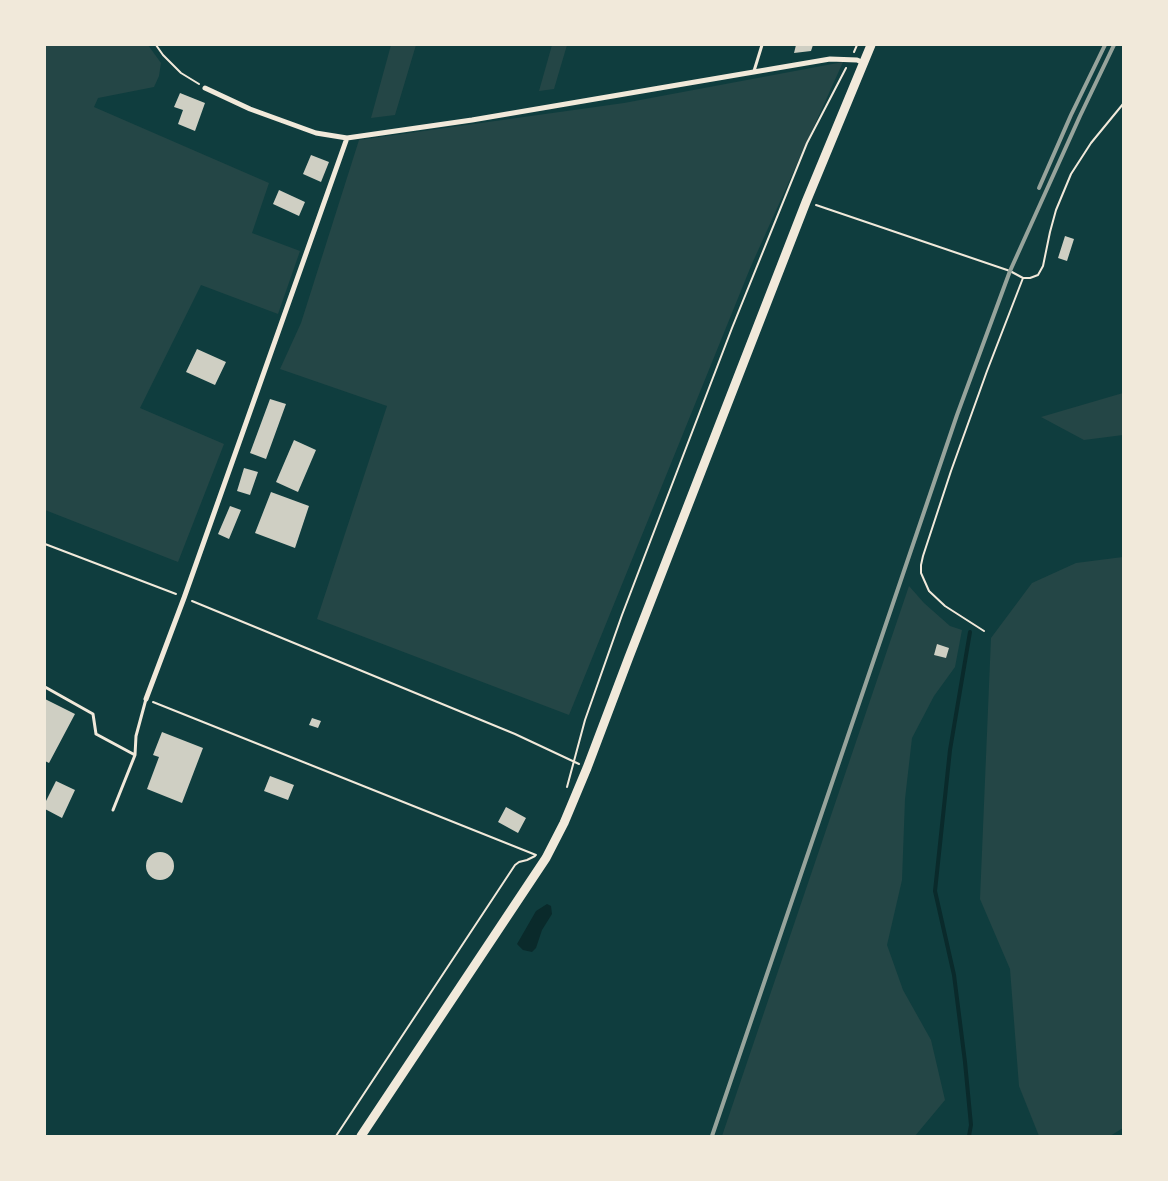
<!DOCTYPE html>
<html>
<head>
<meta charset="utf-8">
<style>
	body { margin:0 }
	#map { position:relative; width:1168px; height:1181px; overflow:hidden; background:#0f3d3e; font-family:"Archivo Narrow",sans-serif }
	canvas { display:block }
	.frame { position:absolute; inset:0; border:46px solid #f1e9da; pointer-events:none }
</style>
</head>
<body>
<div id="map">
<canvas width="1168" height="1181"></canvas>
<div class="frame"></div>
</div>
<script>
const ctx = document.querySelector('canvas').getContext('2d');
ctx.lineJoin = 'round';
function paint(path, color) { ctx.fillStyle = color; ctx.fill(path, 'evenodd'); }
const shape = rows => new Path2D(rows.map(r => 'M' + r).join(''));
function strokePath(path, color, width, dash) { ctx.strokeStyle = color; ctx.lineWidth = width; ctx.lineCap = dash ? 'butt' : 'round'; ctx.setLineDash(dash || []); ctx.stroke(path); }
const green = shape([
	[45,45,148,45,161,63,159,76,154,87,98,98,94,107,269,183,252,233,300,251,278,314,201,285,140,408,224,444,178,562,45,510],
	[391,45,416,45,395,115,371,118],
	[552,45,567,45,554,89,539,91],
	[843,62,751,266,569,715,317,619,387,406,280,369,301,323,359,140,624,103],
	[1123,393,1123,435,1084,440,1041,417],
	[1123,557,1123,1128,1110,1136,1039,1136,1019,1086,1010,969,980,899,991,638,1032,583,1076,563],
	[909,586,924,603,950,626,962,630,955,667,934,696,912,738,905,799,902,880,887,945,903,990,931,1040,945,1100,915,1136,722,1136]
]);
const water = shape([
	[547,904,551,906,552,914,542,930,536,948,532,952,523,950,517,944,536,911]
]);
const stream = shape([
	[969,1136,971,1125,965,1062,954,975,935,891,950,750,970,632]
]);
const building = shape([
	[796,45,813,45,811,51,794,53],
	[180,93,205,103,195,131,178,124,183,110,174,107],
	[311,155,329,162,321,182,303,174],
	[279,190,305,202,299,216,273,204],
	[1065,236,1074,239,1067,261,1058,258],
	[197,349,226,362,215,385,186,372],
	[270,399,286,404,266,459,250,453],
	[294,440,316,450,298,492,276,482],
	[244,468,258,472,250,495,237,491],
	[271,492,309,506,295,548,255,533],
	[230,506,241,510,229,539,218,534],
	[937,644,949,648,946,658,934,655],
	[45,699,75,714,49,763,45,761],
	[312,718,321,721,318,728,309,725],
	[162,732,203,748,182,803,147,789,159,757,153,755],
	[270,776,294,785,288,800,264,791],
	[56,781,75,790,62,818,45,809,45,803],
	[506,807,526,818,518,833,498,822],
	'146 866a14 14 0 1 1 28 0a14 14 0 1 1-28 0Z'
]);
const path = shape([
	[156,45,163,55,181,73,199,84],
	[854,52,857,45],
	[816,205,1010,271,1023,278,1030,278,1038,275,1043,266,1050,232,1056,210,1071,174,1091,143,1123,104],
	[45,544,176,594],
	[192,601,515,734,579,764],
	[984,631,945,606,929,591,921,573,921,565,923,556,951,471,987,371,1023,278],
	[153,702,536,855],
	[567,787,585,720,622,615,732,328,807,143,846,68],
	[336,1136,515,865,519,862,527,860,535,856]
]);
const service = shape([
	[754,71,762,45],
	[45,687,93,714,96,734,135,755],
	[113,810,135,755,136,736,146,699]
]);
const minor = shape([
	[205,88,250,109,316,133,347,138,472,120,830,59,857,60,864,63],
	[146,699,184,598,347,138]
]);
const primary = shape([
	[361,1136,546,858,564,823,587,768,629,657,806,202,871,45]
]);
const rail = shape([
	[1039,188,1071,115,1105,45],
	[712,1136,957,415,1010,271,1080,116,1114,45]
]);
paint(green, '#244646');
paint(water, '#0a2a2b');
strokePath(stream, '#0a2a2b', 4);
paint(building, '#cfcfc3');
strokePath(path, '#f1e9da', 2);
strokePath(service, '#f1e9da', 3);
strokePath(minor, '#f1e9da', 5);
strokePath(primary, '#f1e9da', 9);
strokePath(rail, '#97a49c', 4);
</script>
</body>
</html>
